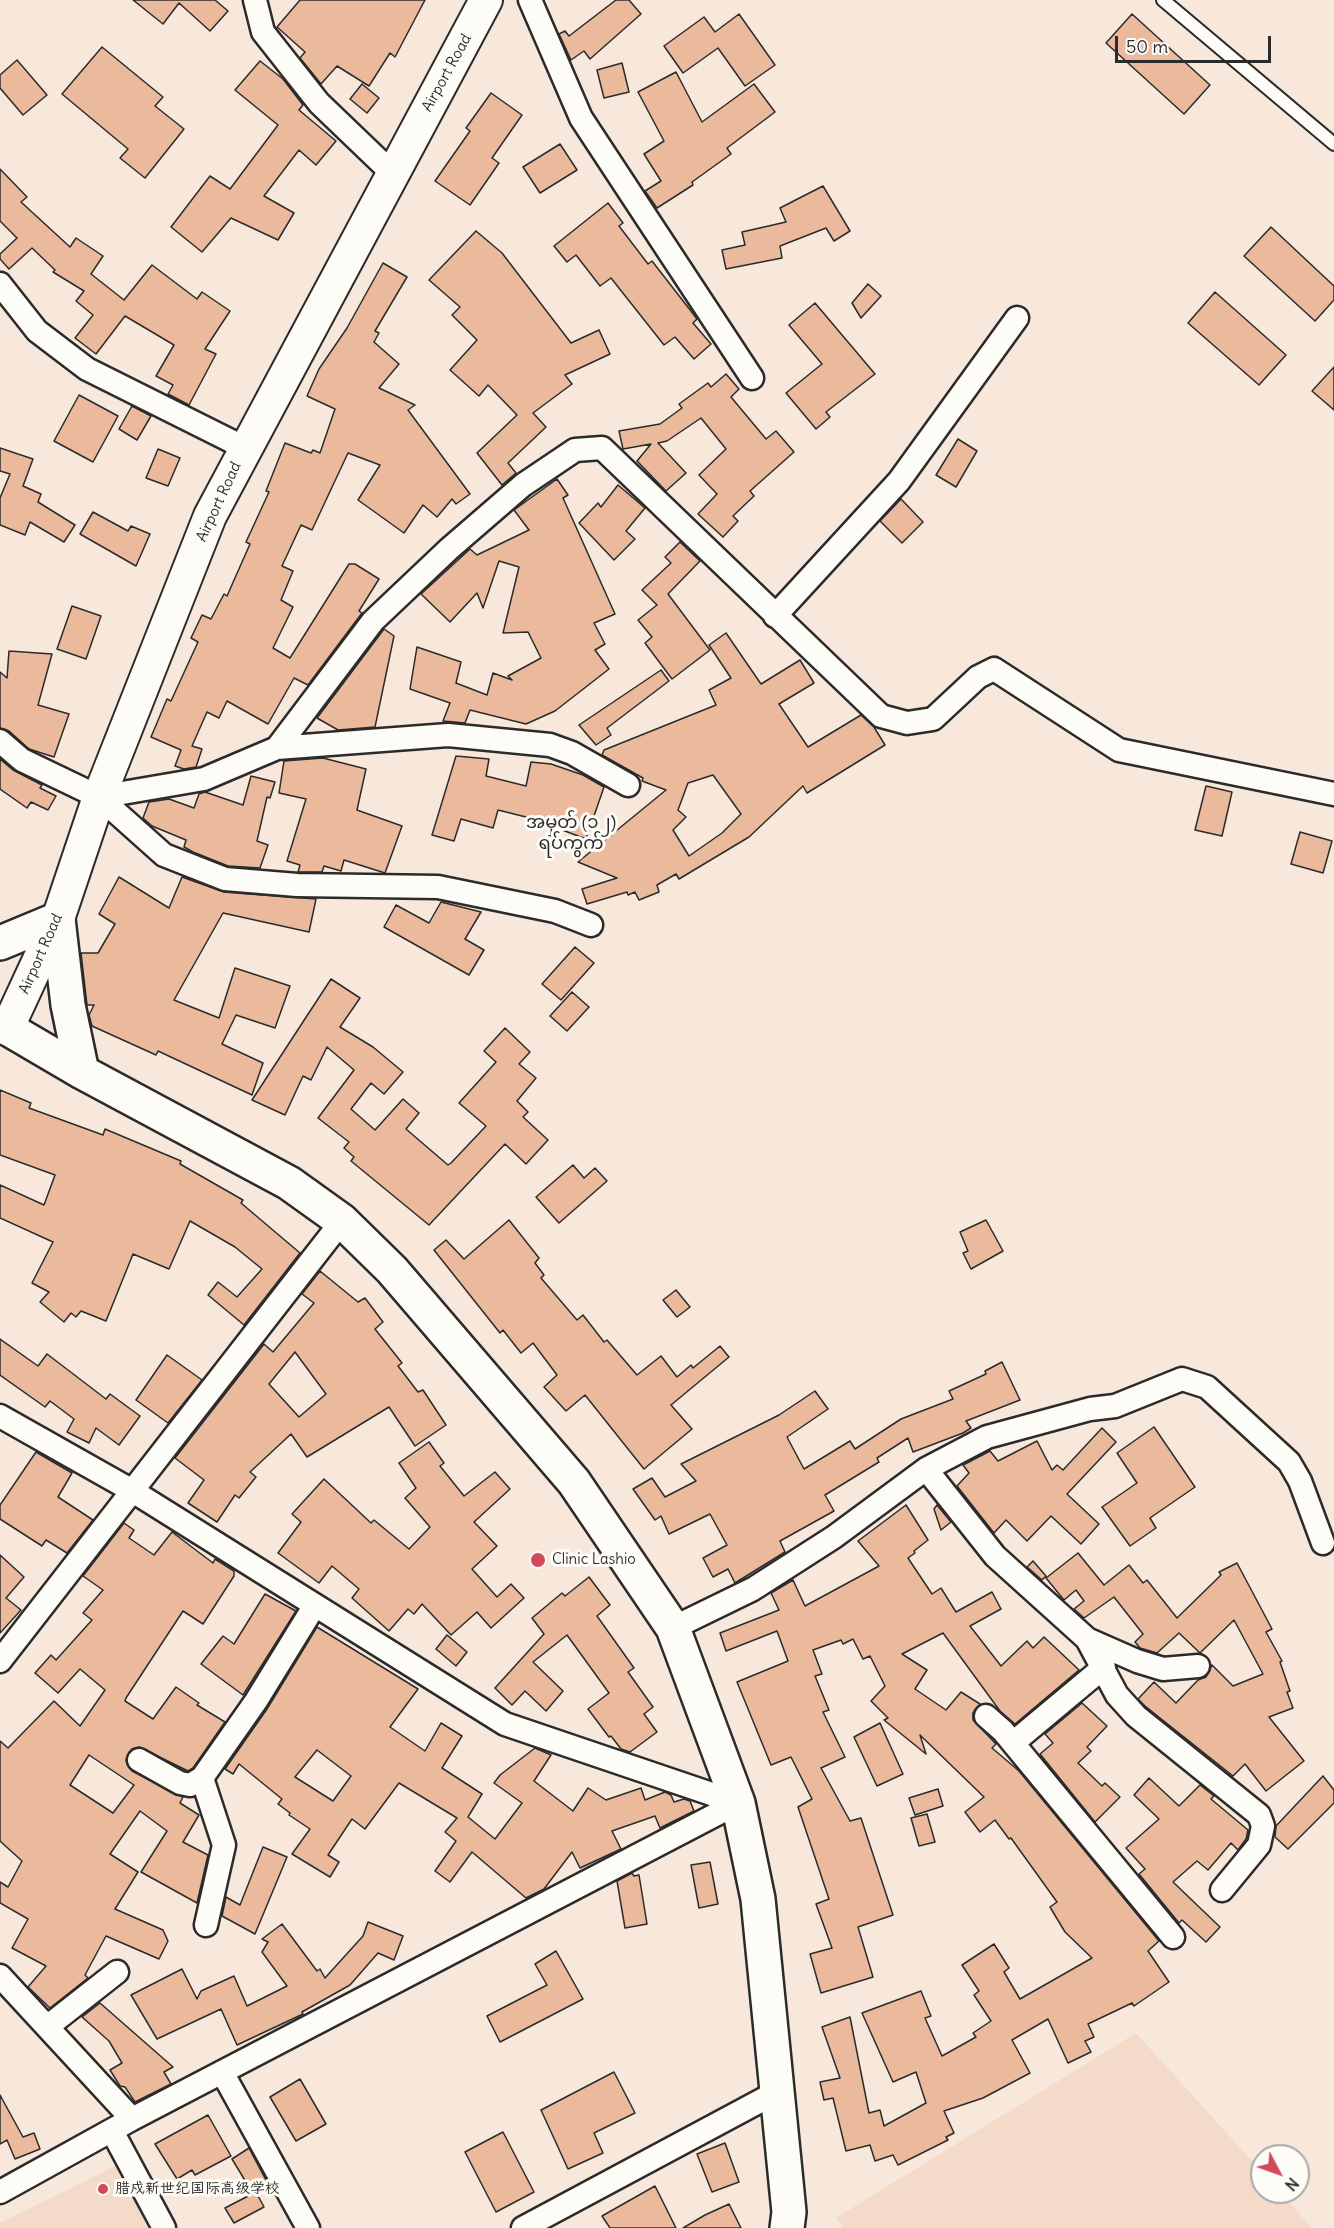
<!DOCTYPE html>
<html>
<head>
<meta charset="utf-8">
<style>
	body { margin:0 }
	#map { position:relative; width:1334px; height:2228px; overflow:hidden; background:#f8e8dc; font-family:Delius,sans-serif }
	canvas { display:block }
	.north { position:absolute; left:1250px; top:2144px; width:60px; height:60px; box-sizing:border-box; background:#fdfcf7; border:2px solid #a9a8a5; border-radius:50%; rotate:131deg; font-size:16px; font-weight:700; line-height:24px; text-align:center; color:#2b2b2b }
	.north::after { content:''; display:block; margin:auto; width:21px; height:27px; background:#d1495b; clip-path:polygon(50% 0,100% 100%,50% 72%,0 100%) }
	.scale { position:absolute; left:1115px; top:36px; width:156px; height:27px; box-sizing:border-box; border:3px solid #2b2b2b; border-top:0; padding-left:8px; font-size:18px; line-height:21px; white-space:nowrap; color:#2b2b2b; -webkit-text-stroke:4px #fdfcf7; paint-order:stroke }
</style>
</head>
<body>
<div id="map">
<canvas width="1334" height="2228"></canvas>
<div class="north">N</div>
<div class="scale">50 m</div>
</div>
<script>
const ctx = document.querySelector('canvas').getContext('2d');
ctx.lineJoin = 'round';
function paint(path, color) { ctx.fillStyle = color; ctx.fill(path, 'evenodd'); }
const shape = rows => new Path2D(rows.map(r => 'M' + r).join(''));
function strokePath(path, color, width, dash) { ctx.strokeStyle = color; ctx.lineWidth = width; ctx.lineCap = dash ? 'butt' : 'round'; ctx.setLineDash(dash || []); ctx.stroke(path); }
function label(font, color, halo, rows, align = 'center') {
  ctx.font = font + ' Delius,"LXGW WenKai TC","Noto Sans Myanmar",sans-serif'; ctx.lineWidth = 6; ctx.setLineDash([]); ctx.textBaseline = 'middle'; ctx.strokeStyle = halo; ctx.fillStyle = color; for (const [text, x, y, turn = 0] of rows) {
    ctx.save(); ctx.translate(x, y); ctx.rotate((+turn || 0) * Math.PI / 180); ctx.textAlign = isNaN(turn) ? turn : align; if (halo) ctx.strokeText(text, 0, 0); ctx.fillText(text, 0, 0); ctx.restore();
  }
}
const built = shape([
	[1136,2033,1262,2172,1262,2192,1280,2192,1312,2228,843,2228,836,2218],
	[123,2162,154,2228,0,2228,0,2223]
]);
const building = shape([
	[133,0,215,0,228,11,210,31,179,3,163,24,133,0],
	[300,0,425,0,395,57,390,53,369,86,337,66,321,84,300,58,305,52,277,27,300,0],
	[616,0,629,0,641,14,590,59,584,51,571,60,559,34,565,31,569,36,616,0],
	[739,14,775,65,745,86,718,48,683,73,664,46,704,17,715,32,739,14],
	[1132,14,1210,85,1184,114,1106,43,1132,14],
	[102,47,163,97,155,106,184,129,145,178,120,158,128,149,62,94,102,47],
	[17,60,47,95,23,115,0,88,0,75,17,60],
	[260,61,283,79,303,105,299,110,336,141,316,165,299,150,264,196,294,213,278,240,231,218,202,252,171,227,210,176,230,189,278,125,235,90,260,61],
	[622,63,629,92,604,98,597,70,622,63],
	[676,72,702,122,754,84,775,112,727,148,731,154,692,182,693,185,657,208,645,191,661,181,644,154,664,141,638,92,676,72],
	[362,84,379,98,367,113,350,99,362,84],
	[491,93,522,115,492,158,499,163,470,205,435,181,470,131,466,128,491,93],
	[560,144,577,170,540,193,523,167,560,144],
	[0,169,27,197,21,202,70,247,76,238,103,256,91,274,124,300,152,265,197,299,202,292,230,311,205,349,216,354,189,405,168,394,173,385,156,376,174,345,125,316,96,354,75,338,93,315,76,301,84,291,53,272,55,270,32,248,9,269,0,259,0,254,17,238,0,221,0,169],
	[823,186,850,231,834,241,826,228,780,246,782,258,726,269,722,250,745,245,742,232,786,222,780,208,823,186],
	[608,203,623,223,619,226,648,264,652,261,694,315,697,319,693,323,711,344,694,359,675,337,664,345,611,278,600,286,576,255,567,262,554,246,608,203],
	[1271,227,1334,286,1334,300,1315,321,1244,256,1271,227],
	[476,231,502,253,571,343,599,330,610,354,565,375,572,384,533,413,546,427,508,463,516,473,502,485,477,453,517,415,488,385,479,396,450,370,477,340,452,315,460,307,429,280,476,231],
	[383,263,407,277,375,331,379,333,374,342,399,364,379,388,415,405,408,410,470,494,456,504,452,499,437,517,423,505,404,533,358,500,380,465,348,453,312,530,301,525,282,566,293,571,281,600,293,607,273,648,290,658,349,564,355,564,379,579,359,611,362,613,308,685,294,678,268,724,227,701,219,718,207,712,192,746,202,749,196,767,184,769,175,766,181,750,151,737,167,699,171,701,198,642,191,638,202,615,211,619,224,594,227,596,250,544,246,542,269,492,266,491,285,443,311,453,313,450,320,453,335,409,307,396,319,369,347,328,383,263],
	[868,284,881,296,861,318,852,303,868,284],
	[1215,292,1286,355,1259,385,1188,323,1215,292],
	[815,303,875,374,826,412,830,417,816,429,786,393,822,364,789,325,815,303],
	[1334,367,1334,410,1312,391,1334,367],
	[726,374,739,389,731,397,766,439,776,431,794,452,750,491,754,496,733,516,738,521,723,537,698,514,717,494,699,475,726,449,701,418,667,441,658,443,686,473,666,491,637,461,651,444,623,449,619,431,660,424,682,408,679,404,708,383,711,387,726,374],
	[79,395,118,416,93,462,54,441,79,395],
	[132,406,151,416,137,440,119,429,132,406],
	[958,439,977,451,956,487,936,475,958,439],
	[0,448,33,459,23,486,41,494,38,502,75,525,64,542,30,522,25,535,0,525,0,498,10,474,0,471,0,448],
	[158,449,180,458,168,486,146,478,158,449],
	[557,479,568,495,563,498,615,614,594,623,605,644,595,650,609,669,555,711,526,724,470,710,465,723,443,721,450,703,410,689,417,647,461,662,456,683,487,695,493,673,512,680,508,676,541,658,528,632,503,633,519,567,499,561,483,608,477,593,450,622,421,594,470,549,477,555,529,530,514,510,557,479],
	[618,485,645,508,626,531,635,539,614,560,579,523,598,503,601,507,618,485],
	[901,499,923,522,902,543,880,521,901,499],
	[93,512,128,531,131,526,150,534,136,566,80,534,93,512],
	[680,542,700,561,668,594,710,650,672,679,645,643,652,637,638,620,657,605,642,590,671,563,665,557,680,542],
	[72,606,101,616,86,659,57,649,72,606],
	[384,629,394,636,375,727,338,730,317,718,384,629],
	[726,633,761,684,800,660,814,683,779,704,808,747,861,715,874,727,885,745,807,793,803,786,749,837,679,879,676,874,657,885,659,892,639,900,635,892,628,895,627,892,587,904,582,889,617,878,578,862,666,790,642,781,643,778,602,755,604,750,716,705,709,690,731,678,709,645,726,633],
	[713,775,741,814,722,833,689,856,673,830,686,817,678,810,688,783,713,775],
	[9,651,52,654,38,705,69,714,54,757,29,749,9,731,0,728,0,672,7,678,9,651],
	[661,670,669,681,607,728,611,735,596,745,579,725,661,670],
	[456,756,489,759,486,776,526,786,531,762,551,764,583,775,604,787,586,839,549,825,550,823,498,810,493,828,461,819,454,841,432,835,456,756],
	[323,758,366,769,357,810,402,826,385,873,344,860,341,871,324,866,322,872,298,872,300,865,287,861,306,799,279,793,284,761,323,758],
	[0,759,13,770,42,785,40,788,56,796,48,810,31,802,27,808,0,789,0,759],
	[251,776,275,782,270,798,267,797,257,841,268,845,260,868,228,866,193,852,184,847,186,840,152,826,143,818,149,802,169,799,194,808,199,794,205,792,243,805,251,776],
	[1206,786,1232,792,1222,836,1195,830,1206,786],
	[1300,832,1332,841,1323,873,1291,864,1300,832],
	[119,877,169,908,182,877,224,892,316,899,309,932,223,913,174,1000,219,1018,235,968,290,986,275,1028,236,1015,222,1044,263,1063,252,1095,158,1051,156,1055,92,1026,89,1015,94,1005,87,1005,81,953,98,953,115,924,99,914,119,877],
	[441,902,481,912,465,939,484,950,469,975,384,927,396,905,429,923,441,902],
	[575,947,594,963,561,1000,542,984,575,947],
	[331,979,360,998,340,1027,373,1047,403,1072,384,1094,371,1083,351,1109,375,1130,403,1099,419,1113,406,1129,448,1165,451,1163,486,1126,459,1103,496,1062,484,1051,505,1028,530,1052,519,1064,536,1078,517,1101,528,1112,523,1117,548,1140,526,1164,505,1144,429,1225,351,1161,354,1157,344,1148,349,1142,318,1118,354,1070,327,1047,311,1080,303,1076,285,1115,252,1100,331,979],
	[572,992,589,1007,567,1031,550,1016,572,992],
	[0,1090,31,1103,29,1108,103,1135,105,1129,181,1161,180,1164,243,1200,241,1203,300,1253,244,1325,208,1295,218,1282,237,1297,262,1269,235,1247,190,1221,169,1269,133,1254,106,1321,81,1311,76,1317,71,1313,64,1322,40,1302,49,1292,32,1283,53,1242,0,1218,0,1185,44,1205,55,1175,0,1155,0,1090],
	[573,1165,584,1178,595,1168,607,1181,559,1223,536,1197,573,1165],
	[509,1220,539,1258,535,1263,544,1275,541,1278,577,1320,583,1315,604,1342,607,1340,637,1375,661,1356,677,1377,691,1365,693,1368,720,1346,729,1357,671,1405,692,1429,644,1469,585,1395,566,1411,544,1387,557,1375,533,1343,521,1353,503,1330,500,1333,434,1250,446,1240,464,1259,509,1220],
	[986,1220,1003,1251,971,1269,963,1253,968,1251,960,1232,986,1220],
	[320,1271,358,1302,365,1298,383,1322,375,1329,402,1363,398,1366,418,1392,423,1390,446,1425,415,1446,389,1407,307,1457,291,1434,250,1472,256,1477,239,1498,235,1495,217,1522,188,1503,204,1480,175,1458,264,1344,273,1352,314,1303,302,1294,320,1271],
	[295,1352,326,1394,299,1417,269,1384,295,1352],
	[676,1290,690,1307,677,1317,663,1300,676,1290],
	[0,1339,38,1366,47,1354,106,1399,110,1394,140,1416,119,1445,96,1428,89,1443,67,1432,74,1419,50,1401,45,1407,0,1375,0,1339],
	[167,1355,202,1380,168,1423,136,1400,167,1355],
	[1002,1362,1020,1400,966,1421,971,1428,963,1433,913,1452,908,1438,877,1458,879,1462,825,1495,834,1511,780,1541,785,1552,735,1583,728,1569,713,1577,703,1558,727,1545,710,1514,669,1534,661,1516,655,1520,633,1489,652,1478,665,1497,696,1481,681,1464,779,1415,815,1391,828,1409,787,1437,804,1469,850,1441,855,1449,901,1419,953,1399,949,1391,986,1374,985,1371,1002,1362],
	[1154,1427,1195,1487,1150,1518,1156,1528,1130,1546,1102,1507,1137,1483,1117,1453,1154,1427],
	[1102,1428,1116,1442,1067,1494,1099,1524,1081,1544,1051,1516,1027,1541,1006,1520,994,1533,957,1486,969,1473,963,1465,990,1451,998,1461,1037,1441,1052,1470,1057,1465,1063,1470,1102,1428],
	[429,1442,444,1463,440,1466,464,1496,495,1472,510,1489,474,1522,497,1546,472,1569,497,1597,511,1584,524,1598,491,1628,477,1612,451,1635,422,1604,414,1614,408,1609,389,1631,352,1598,359,1589,332,1566,319,1583,278,1553,301,1522,292,1514,324,1479,371,1523,374,1520,409,1549,430,1527,405,1498,416,1488,399,1463,429,1442],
	[36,1452,72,1473,58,1497,93,1520,67,1553,46,1540,42,1546,0,1519,0,1505,36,1452],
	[906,1505,928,1540,914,1551,915,1553,908,1558,932,1594,941,1588,956,1612,992,1592,1001,1609,970,1626,1001,1666,1027,1641,1033,1648,1044,1637,1079,1670,1015,1724,1000,1711,943,1633,902,1654,927,1670,915,1689,946,1710,961,1692,980,1704,973,1713,973,1720,996,1744,992,1748,1019,1771,1159,1941,1148,1951,1169,1982,1134,2006,1132,2003,1088,2024,1094,2037,1085,2041,1091,2052,1068,2063,1048,2019,1012,2040,1030,2073,983,2098,944,2111,954,2133,946,2137,948,2140,898,2165,893,2155,875,2161,870,2145,846,2151,833,2098,824,2100,820,2082,840,2078,822,2027,850,2017,869,2113,880,2110,884,2126,926,2103,916,2072,893,2082,862,2013,921,1991,931,2016,925,2018,942,2056,976,2037,973,2033,991,2021,974,1995,979,1991,962,1965,994,1944,1009,1968,1004,1972,1020,1999,1092,1958,1065,1932,1050,1907,1057,1902,1011,1838,1009,1839,995,1820,980,1832,965,1812,984,1797,920,1735,926,1754,884,1720,888,1718,871,1701,885,1686,870,1656,863,1659,853,1639,843,1644,841,1640,813,1650,822,1674,815,1676,829,1710,823,1712,845,1757,821,1768,850,1821,861,1818,893,1915,858,1927,873,1977,821,1993,810,1954,832,1948,816,1904,829,1899,798,1807,812,1799,791,1757,771,1765,737,1682,788,1661,777,1631,726,1651,720,1633,779,1610,771,1593,793,1580,805,1606,879,1566,858,1541,906,1505],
	[937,1505,951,1522,941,1530,934,1509,937,1505],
	[124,1523,134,1530,129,1538,154,1555,172,1532,213,1563,215,1559,234,1571,234,1576,203,1624,183,1611,126,1698,125,1701,153,1719,176,1687,199,1703,197,1705,225,1722,193,1768,188,1771,139,1747,132,1749,126,1760,132,1771,183,1797,180,1803,199,1815,183,1842,208,1855,197,1903,141,1872,167,1831,140,1811,110,1854,138,1872,115,1909,163,1930,168,1941,159,1959,106,1936,85,1975,88,1978,50,2008,28,1987,46,1966,12,1948,28,1919,0,1903,0,1882,8,1887,22,1861,0,1841,0,1741,8,1748,54,1701,80,1726,105,1690,80,1669,58,1693,35,1673,51,1655,56,1660,92,1620,83,1613,103,1590,83,1576,124,1523],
	[89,1755,134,1785,113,1813,70,1785,89,1755],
	[1078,1553,1104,1585,1129,1565,1143,1583,1147,1580,1177,1618,1221,1575,1219,1572,1237,1563,1272,1629,1266,1632,1282,1661,1280,1662,1290,1691,1287,1692,1293,1708,1269,1717,1304,1761,1266,1791,1245,1764,1233,1776,1145,1706,1138,1699,1154,1682,1176,1703,1198,1680,1206,1677,1212,1665,1233,1686,1263,1674,1234,1620,1200,1653,1179,1633,1157,1653,1140,1648,1135,1642,1143,1634,1114,1597,1084,1618,1074,1609,1084,1601,1076,1590,1064,1600,1046,1578,1078,1553],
	[0,1555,24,1577,6,1598,21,1610,0,1633,0,1555],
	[1033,1561,1046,1576,1042,1580,1027,1567,1033,1561],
	[589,1577,610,1605,597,1616,634,1668,628,1672,653,1707,644,1714,657,1732,630,1752,621,1749,611,1736,609,1737,588,1709,609,1693,567,1635,533,1662,563,1691,546,1711,525,1691,512,1705,495,1688,544,1634,532,1618,562,1593,565,1596,589,1577],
	[265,1594,296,1611,243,1695,201,1664,223,1636,234,1644,265,1594],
	[317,1627,418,1689,390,1727,425,1751,441,1723,462,1736,442,1768,482,1794,468,1817,495,1839,522,1803,494,1783,500,1775,535,1748,551,1755,534,1781,573,1811,588,1788,606,1800,641,1788,645,1800,665,1792,671,1795,674,1802,684,1799,690,1801,694,1811,660,1828,655,1816,612,1831,621,1849,580,1868,572,1852,544,1889,526,1898,472,1852,450,1882,435,1871,456,1841,445,1832,457,1818,399,1783,365,1829,352,1819,328,1855,339,1862,330,1877,292,1854,310,1829,289,1815,290,1813,278,1804,282,1799,239,1764,233,1774,225,1769,267,1709,317,1627],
	[317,1750,351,1776,333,1801,295,1777,317,1750],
	[447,1635,467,1652,456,1666,436,1649,447,1635],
	[1082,1703,1107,1726,1087,1747,1091,1751,1078,1763,1102,1786,1105,1783,1120,1797,1095,1822,1040,1754,1053,1743,1045,1734,1082,1703],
	[880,1723,903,1774,877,1786,854,1737,880,1723],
	[1323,1776,1334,1790,1334,1803,1288,1849,1275,1837,1276,1826,1323,1776],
	[1149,1778,1179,1806,1200,1785,1214,1796,1211,1799,1248,1830,1246,1839,1238,1850,1231,1843,1208,1870,1197,1861,1173,1882,1220,1927,1206,1942,1182,1920,1179,1923,1139,1874,1145,1869,1126,1848,1159,1819,1134,1795,1149,1778],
	[938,1789,943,1806,915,1815,909,1798,938,1789],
	[927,1814,935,1842,919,1846,911,1818,927,1814],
	[263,1847,287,1857,255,1934,222,1916,226,1897,240,1905,263,1847],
	[710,1862,718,1904,699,1908,691,1865,710,1862],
	[632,1873,634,1876,639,1875,647,1924,625,1928,617,1881,632,1873],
	[368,1922,403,1936,394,1960,378,1953,350,1985,302,2012,303,2014,237,2045,221,2009,157,2039,131,1995,182,1969,197,1999,201,1991,234,1976,247,2006,287,1986,262,1952,268,1942,262,1939,282,1924,317,1971,320,1969,325,1978,363,1936,368,1922],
	[556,1951,583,1999,500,2042,487,2016,547,1985,535,1964,556,1951],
	[100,2003,173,2067,164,2072,171,2084,135,2102,125,2087,120,2086,110,2070,122,2063,109,2041,82,2017,100,2003],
	[614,2072,635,2113,594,2133,603,2153,568,2169,541,2110,614,2072],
	[300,2079,326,2124,296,2141,270,2097,300,2079],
	[0,2095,23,2137,34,2133,40,2149,15,2159,7,2140,0,2144,0,2095],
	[208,2115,231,2156,195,2175,192,2170,177,2179,155,2144,208,2115],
	[503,2132,534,2192,496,2212,465,2152,503,2132],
	[725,2143,739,2182,712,2192,697,2154,725,2143],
	[249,2148,267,2182,252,2192,232,2159,249,2148],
	[655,2186,676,2228,610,2228,602,2216,655,2186],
	[256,2192,264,2207,234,2223,225,2208,256,2192],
	[729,2204,741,2228,683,2228,705,2215,729,2204]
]);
const lane = shape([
	[1163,0,1334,144]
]);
const street = shape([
	[255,0,263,32,319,103,392,173],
	[530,0,581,118,752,378],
	[0,284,37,331,87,369,245,448],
	[775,616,899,481,1017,318],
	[0,741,22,760,99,797,204,779,277,748,448,735,550,745,572,753,628,785],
	[277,748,373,621,449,549,523,485,575,450,602,448,881,716,907,723,933,719,978,677,994,669,1119,750,1334,794],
	[99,797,164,855,225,879,297,885,438,887,555,911,591,925],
	[0,1416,131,1490,505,1724,738,1803,132,2119,0,2192],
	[926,1469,995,1556,1087,1639,1117,1695,1136,1716,1259,1815,1263,1826,1259,1845,1222,1890],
	[673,1628,753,1589,834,1537,926,1469,987,1437,1090,1409,1115,1406,1182,1379,1207,1387,1289,1462,1300,1481,1323,1543],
	[1087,1639,1137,1661,1163,1669,1198,1666],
	[0,1661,342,1221],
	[986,1716,1003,1731,1173,1937],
	[1013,1743,1104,1667],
	[139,1760,180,1783,190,1785,202,1778,256,1701,315,1605],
	[202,1778,224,1845,206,1925],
	[0,1976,132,2119],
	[47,2027,117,1972],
	[222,2072,308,2228],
	[112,2131,164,2228],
	[523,2228,777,2092]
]);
const secondary = shape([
	[7,1029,58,919,99,797,210,516,486,0]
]);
const primary = shape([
	[0,943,58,919,68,1005,82,1072],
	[0,1024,82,1072,289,1183,342,1221,392,1270,574,1482,673,1628,738,1803,758,1899,789,2212,787,2228]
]);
const markers = [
	[538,1560,8,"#d1495b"],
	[103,2189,6,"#d1495b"]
];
const streetNames = [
	["Airport Road",447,73,-61],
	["Airport Road",219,502,-65],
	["Airport Road",41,954,-66]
];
const poiNames = [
	["Clinic Lashio",552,1560],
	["腊戍新世纪国际高级学校",115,2189]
];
const quarterNames = [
	["အမှတ် (၁၂)",571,823],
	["ရပ်ကွက်",571,844]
];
paint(built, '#f4dac9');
paint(building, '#ebb99c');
strokePath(building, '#2b2b2b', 1.5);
strokePath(lane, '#2b2b2b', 16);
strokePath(street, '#2b2b2b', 27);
strokePath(secondary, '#2b2b2b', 36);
strokePath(primary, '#2b2b2b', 38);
strokePath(lane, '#fdfcf7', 12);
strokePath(street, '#fdfcf7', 22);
strokePath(secondary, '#fdfcf7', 32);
strokePath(primary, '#fdfcf7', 33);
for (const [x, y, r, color] of markers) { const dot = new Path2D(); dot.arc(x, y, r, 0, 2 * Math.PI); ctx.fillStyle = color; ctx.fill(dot); strokePath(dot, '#fdfcf7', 2); }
label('15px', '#2b2b2b', '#fdfcf7', streetNames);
label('15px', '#2b2b2b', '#fdfcf7', poiNames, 'left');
label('18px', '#2b2b2b', '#fdfcf7', quarterNames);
</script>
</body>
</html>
